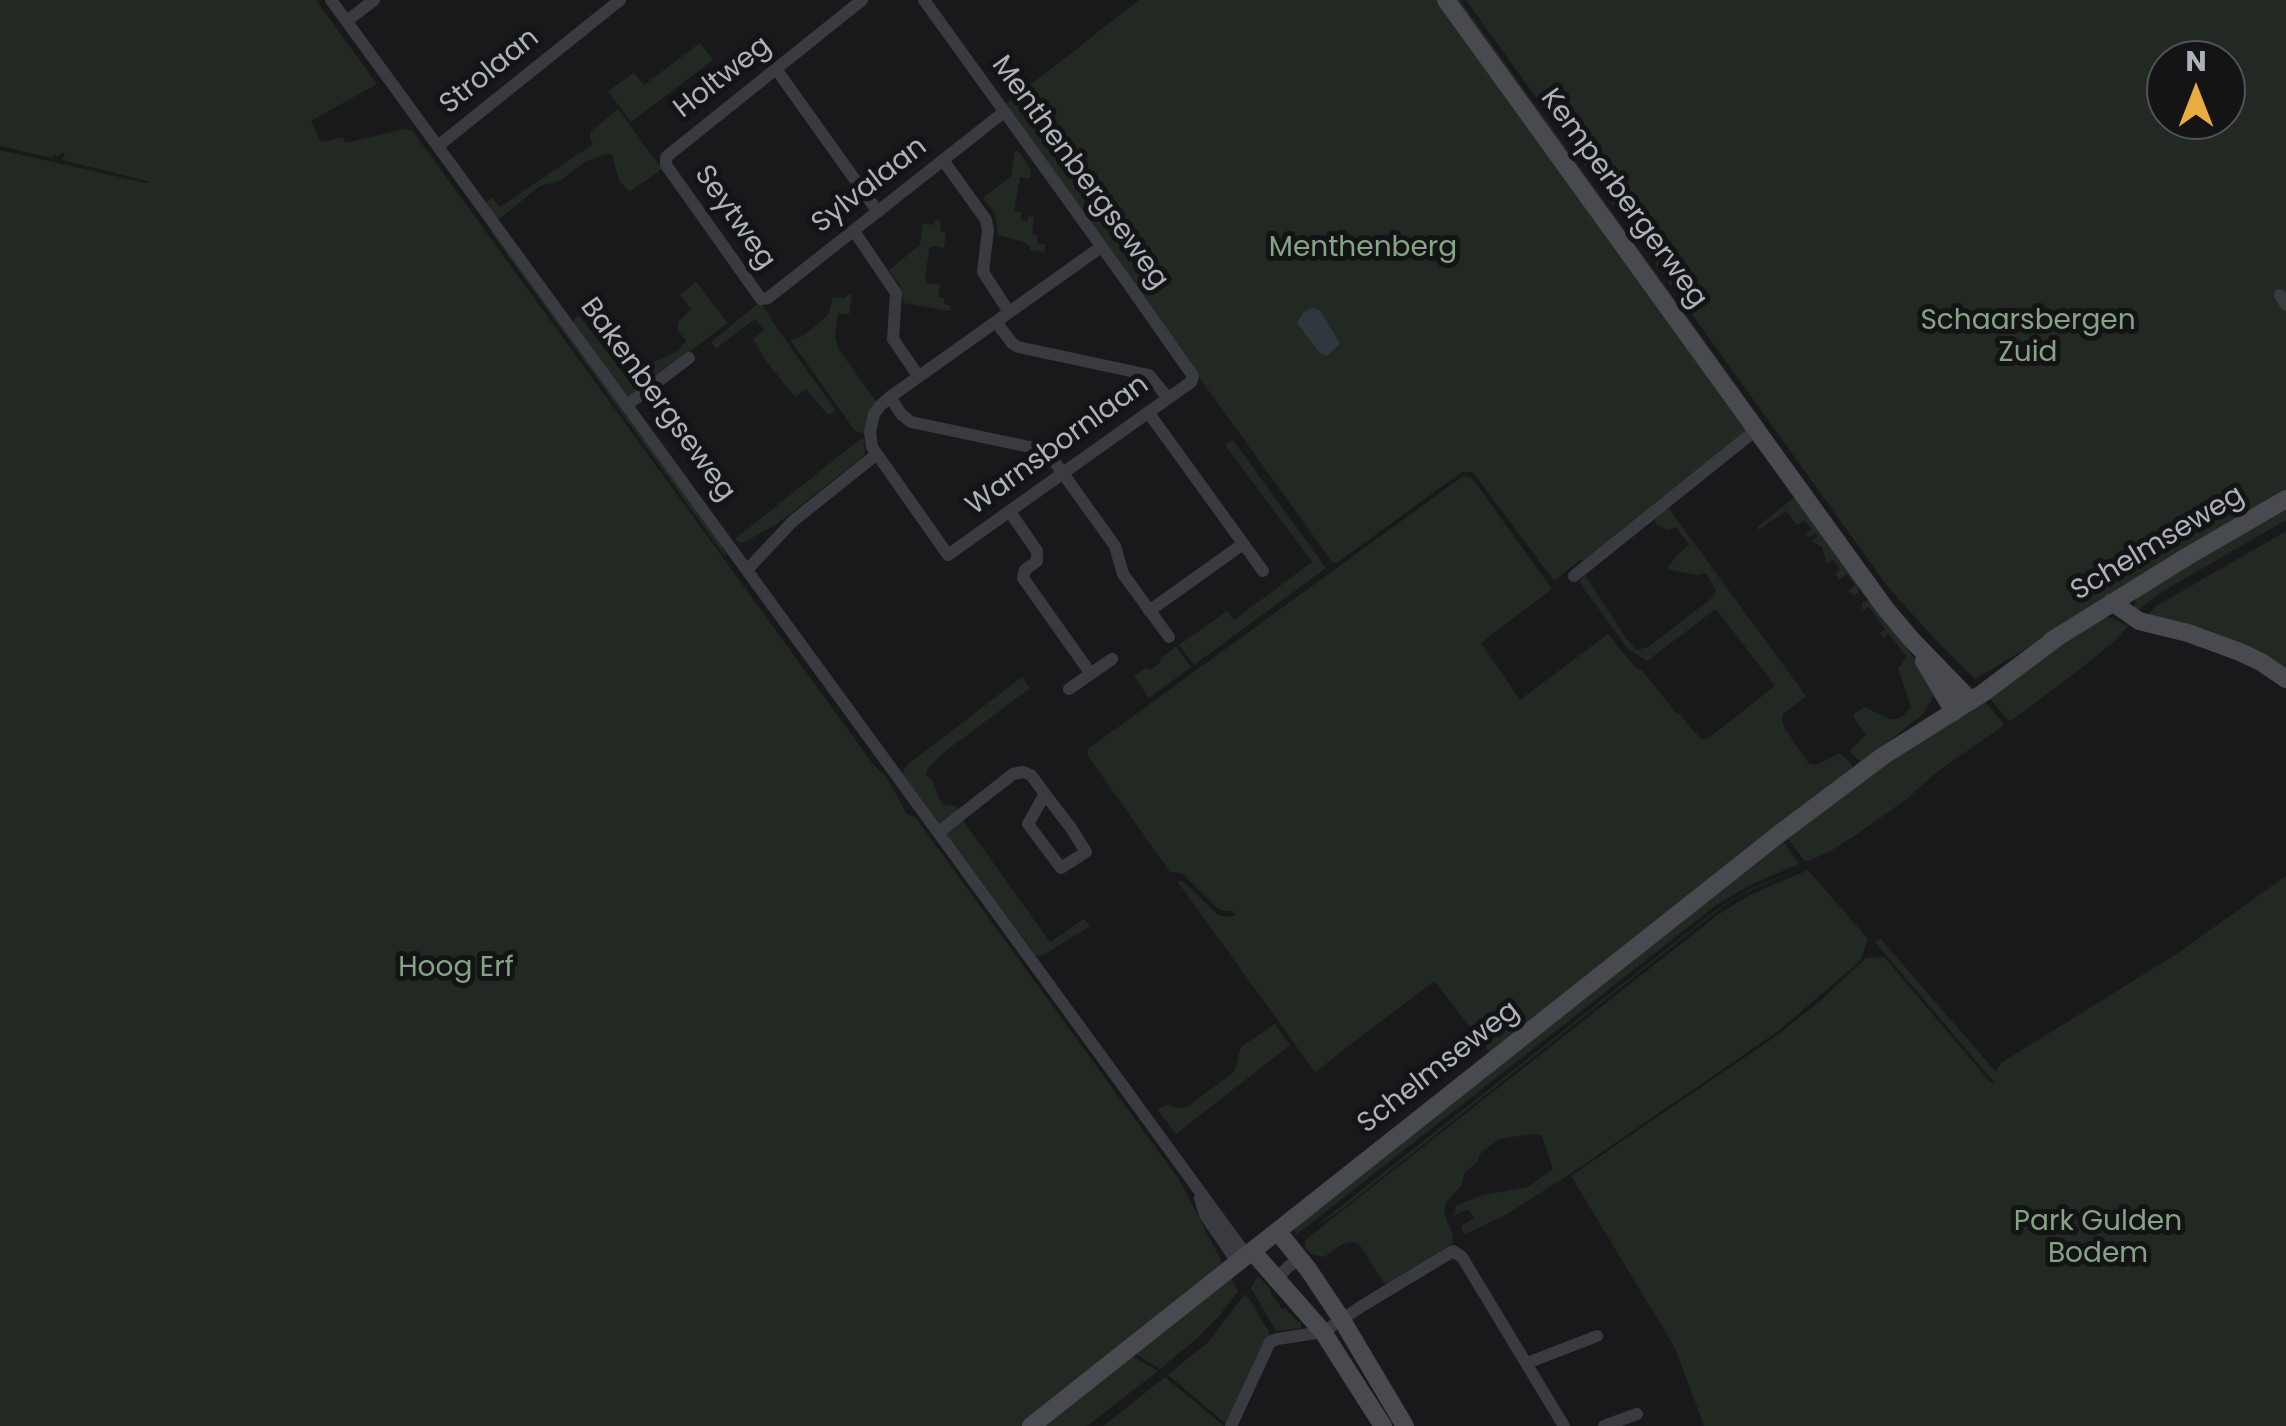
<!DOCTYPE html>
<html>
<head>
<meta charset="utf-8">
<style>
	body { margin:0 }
	#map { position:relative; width:2286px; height:1426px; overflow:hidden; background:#19191b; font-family:Poppins,sans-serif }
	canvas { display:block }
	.north { position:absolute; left:2146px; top:40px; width:100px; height:100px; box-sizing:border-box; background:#141416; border:2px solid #515358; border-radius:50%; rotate:0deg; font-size:28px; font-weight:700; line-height:40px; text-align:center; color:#acb1ba }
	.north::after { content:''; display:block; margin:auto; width:35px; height:45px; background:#eaac41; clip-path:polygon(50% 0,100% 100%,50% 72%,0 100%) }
</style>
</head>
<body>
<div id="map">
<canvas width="2286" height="1426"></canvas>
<div class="north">N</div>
</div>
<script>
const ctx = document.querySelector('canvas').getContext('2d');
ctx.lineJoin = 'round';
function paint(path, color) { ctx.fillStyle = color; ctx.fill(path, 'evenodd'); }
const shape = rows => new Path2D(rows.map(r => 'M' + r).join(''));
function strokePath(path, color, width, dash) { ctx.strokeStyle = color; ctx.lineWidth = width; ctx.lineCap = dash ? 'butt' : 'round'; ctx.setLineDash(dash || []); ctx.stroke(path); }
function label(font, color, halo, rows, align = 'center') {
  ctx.font = font + ' Poppins,sans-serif'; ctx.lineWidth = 10; ctx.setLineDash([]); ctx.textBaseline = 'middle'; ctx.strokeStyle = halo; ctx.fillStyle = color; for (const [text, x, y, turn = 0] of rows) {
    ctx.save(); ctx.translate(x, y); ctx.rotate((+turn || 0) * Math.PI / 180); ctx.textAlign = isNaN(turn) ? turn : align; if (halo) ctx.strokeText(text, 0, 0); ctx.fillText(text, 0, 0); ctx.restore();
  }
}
const green = shape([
	[0,0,316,0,377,84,311,121,321,142,343,137,345,143,404,129,412,130,873,764,887,778,907,814,915,817,1180,1181,1224,1266,1024,1426,0,1426,0,150,146,183,151,182,62,160,65,152,57,157,55,154,51,158,0,146],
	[1139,0,1439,0,1746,430,1742,436,1587,561,1580,560,1554,581,1473,472,1462,472,1338,562,1333,563,1005,108,1006,104],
	[1452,0,1460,0,1765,425,1763,426],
	[1466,0,2286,0,2286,493,1975,679,1930,634,1888,587],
	[2166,60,2226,60,2226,120,2166,120],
	[700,43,713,60,631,122,608,91,634,73,644,85],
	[618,109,662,169,629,192,619,180,612,154,606,154,586,161,561,180,540,186,498,220,486,202,492,198,500,207,593,144,590,139,590,132],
	[1015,150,1019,151,1031,170,1030,178,1020,177,1014,211,1021,212,1021,220,1027,221,1028,216,1034,217,1032,234,1038,235,1037,243,1046,245,1044,252,1030,250,1030,246,1023,242,998,235,995,214,983,198,1011,176],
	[935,220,941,221,940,231,946,233,944,248,933,246,929,249,925,280,927,283,940,285,938,297,944,298,944,304,951,306,949,311,904,303,899,284,889,270,920,245,923,223,934,225],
	[490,231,498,235,724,546,722,548,726,554,724,555],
	[696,282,728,323,627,398,573,323,574,319,579,315,625,376,677,351,686,341,678,331,678,322,691,309,680,295],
	[847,295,852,295,849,314,838,314,835,337,838,348,877,403,863,433,855,431,790,340,803,336,828,315,833,297,845,298],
	[760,302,775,325,836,411,828,415,806,389,795,397,766,361,753,339,764,330,755,319,716,349,711,342],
	[864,439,865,455,777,524,743,543,737,541,735,539,859,440],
	[1233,440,1326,568,1194,665,1179,645,1227,611,1234,620,1312,562,1225,445],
	[1463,476,1472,478,1552,589,1481,643,1520,700,1608,634,1635,667,1642,670,1676,713,1679,714,1701,739,1707,739,1775,686,1716,609,1647,661,1628,649,1579,582,1585,575,1628,641,1637,650,1648,647,1712,598,1716,591,1706,573,1697,575,1669,570,1668,567,1676,556,1689,545,1676,527,1667,530,1656,524,1654,517,1667,506,1806,696,1783,714,1782,720,1784,727,1809,764,1816,765,1840,753,1851,763,1852,770,1492,1055,1434,981,1315,1072,1177,881,1182,881,1188,886,1218,915,1229,917,1236,915,1233,911,1225,911,1217,908,1182,873,1170,872,1088,756,1088,749],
	[1797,495,1861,589,1858,589,1859,592,1855,596,1848,591,1855,585,1847,574,1839,580,1835,574,1840,569,1833,560,1827,564,1822,547,1812,541,1818,536,1815,533,1809,537,1806,534,1812,529,1804,521,1797,525,1786,511,1759,530,1757,527],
	[2286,505,2286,520,2165,590,2138,610,2134,608,2136,597],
	[2286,531,2286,673,2146,616,2158,605],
	[1869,601,1875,605,1916,661,1933,690,1933,697,1923,714,1864,761,1859,761,1849,751,1866,735,1854,718,1854,714,1865,707,1889,719,1895,719,1902,717,1911,707,1898,668,1907,657,1889,634,1883,638,1880,633,1885,629,1869,607,1863,610,1862,609,1862,602],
	[2104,617,2112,618,2128,626,2114,642,2070,677,2011,721,2007,719,1987,695,2094,622],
	[1176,646,1191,667,1149,698,1134,676,1147,667,1150,670,1161,662,1160,659],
	[1022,677,1030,688,947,750,927,769,926,775,931,779,940,800,944,805,956,806,958,809,959,814,943,824,939,824,902,773,908,764],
	[1982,698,2003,723,2003,726,1937,772,1908,798,1856,835,1832,850,1809,861,1804,860,1787,838,1824,807],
	[962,819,1050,942,1082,920,1084,919,1090,926,1044,955,1036,956,946,833],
	[1783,841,1799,864,1750,885,1715,906,1296,1235,1294,1227],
	[1799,868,1739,896,1717,911,1337,1213,1316,1226,1716,910,1748,890],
	[1808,870,1868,939,1861,959,1851,969,1777,1032,1570,1174,1507,1214,1464,1235,1461,1226,1474,1218,1468,1209,1453,1216,1457,1205,1483,1195,1528,1187,1553,1169,1542,1136,1533,1134,1499,1139,1480,1154,1478,1161,1464,1174,1462,1185,1446,1202,1444,1213,1453,1236,1452,1244,1388,1284,1384,1283,1359,1244,1351,1242,1342,1244,1324,1257,1311,1254,1306,1249,1305,1240,1719,914,1750,895],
	[2286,876,2286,1426,1704,1426,1675,1348,1571,1176,1779,1034,1821,1000,1866,958,1884,957,1991,1083,1994,1082,1875,942,1880,938,1996,1072,2001,1063,2178,953],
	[1275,1024,1290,1045,1176,1134,1157,1109,1166,1105,1180,1108,1187,1107,1234,1072,1241,1047],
	[1258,1276,1271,1290,1270,1292,1282,1309,1285,1308,1298,1322,1301,1322,1301,1328,1276,1331,1251,1288],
	[1231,1278,1238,1291,1219,1316,1195,1340,1160,1369,1133,1352],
	[1245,1294,1250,1300,1270,1334,1226,1424,1168,1375,1208,1342],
	[1130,1355,1158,1371,1087,1426,1039,1426],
	[1165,1377,1224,1426,1103,1426]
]);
const water = shape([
	[1313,308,1320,310,1339,342,1339,345,1327,356,1320,353,1297,323,1304,312]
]);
const street = shape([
	[331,0,1247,1256],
	[862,0,666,157,666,165,761,299,768,298,1004,112],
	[924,0,1122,275,1193,376,1191,382,948,555,872,447,870,432,874,414,880,406,890,397,1101,247],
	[347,21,374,0],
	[776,69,878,212],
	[438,146,620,0],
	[943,160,986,220,988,230,983,272,1009,312],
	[854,231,896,293,893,339,919,377],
	[2280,295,2286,305],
	[996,322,1012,343,1018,347,1149,375,1168,398],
	[890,397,901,414,911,422,1044,450,1049,454,1115,546,1123,574,1169,637],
	[627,405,689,358],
	[1148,412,1263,571],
	[1010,512,1037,551,1037,561,1025,570,1023,578,1091,674],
	[747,570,793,521,877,454],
	[1574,576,1756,430],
	[1149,611,1243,544],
	[1069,689,1112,659],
	[939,832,1013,774,1023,772,1031,775,1045,794,1071,828,1086,852,1061,868,1028,824,1045,794],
	[1200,1198,1205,1215,1238,1263],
	[1279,1284,1282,1273,1289,1266,1296,1262,1302,1263],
	[1527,1363,1597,1336],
	[1231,1426,1270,1342,1277,1339,1323,1332,1362,1306,1453,1251,1462,1257,1564,1426],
	[1604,1426,1637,1414]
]);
const secondary = shape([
	[1446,0,1885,608,1911,639,1971,701],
	[2112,602,2139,621,2188,633,2240,652,2261,662,2286,679],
	[2051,641,2188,556,2286,499],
	[1924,661,1954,712],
	[1278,1232,1308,1269,1342,1320,1405,1426],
	[1253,1252,1323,1332,1383,1426],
	[1031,1426,1779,834,1883,756,1983,693,2059,636]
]);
const streetNames = [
	["Strolaan",490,72,-39],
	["Holtweg",723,78,-38],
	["Menthenbergseweg",1079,173,54],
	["Sylvalaan",870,186,-38],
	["Kemperbergerweg",1623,199,54],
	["Seytweg",734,218,55],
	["Bakenbergseweg",657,400,54],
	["Warnsbornlaan",1058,446,-36],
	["Schelmseweg",2158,544,-31],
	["Schelmseweg",1439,1068,-38]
];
const parkNames = [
	["Menthenberg",1363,249],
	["Schaarsbergen",2028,322],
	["Zuid",2028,354],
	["Hoog Erf",456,969],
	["Park Gulden",2098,1223],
	["Bodem",2098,1255]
];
paint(green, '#212922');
paint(water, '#2f383e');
strokePath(street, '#3a3b40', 12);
strokePath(secondary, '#484a50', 18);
label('28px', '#acb1ba', '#141416', streetNames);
label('28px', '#84a485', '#141416', parkNames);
</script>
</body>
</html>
